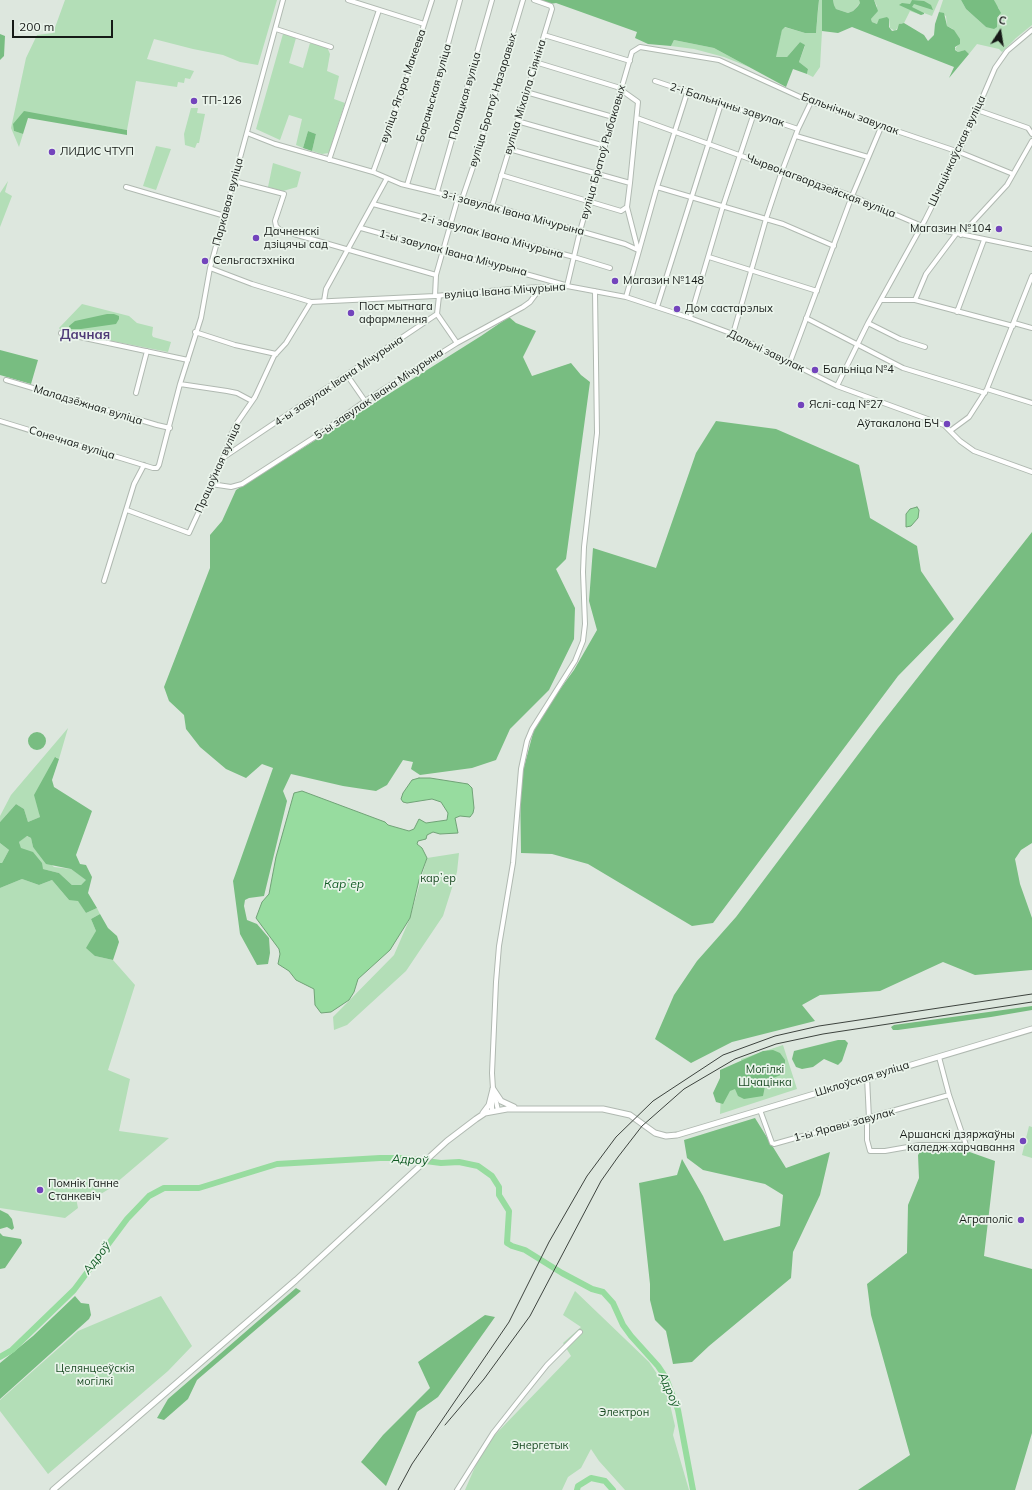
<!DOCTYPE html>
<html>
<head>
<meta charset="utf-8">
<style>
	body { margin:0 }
	#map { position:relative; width:1032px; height:1490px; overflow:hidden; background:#dde7de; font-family:Mulish,sans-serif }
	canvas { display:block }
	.north { position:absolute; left:980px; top:12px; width:40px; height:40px; -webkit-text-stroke:3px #eaf4eb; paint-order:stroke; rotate:12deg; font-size:11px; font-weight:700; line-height:16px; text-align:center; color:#161a17 }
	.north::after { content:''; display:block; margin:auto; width:14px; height:18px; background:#161a17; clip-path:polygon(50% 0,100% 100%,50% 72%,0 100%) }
	.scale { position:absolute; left:12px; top:20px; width:101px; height:18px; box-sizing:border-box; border:2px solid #161a17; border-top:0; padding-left:5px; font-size:12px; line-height:14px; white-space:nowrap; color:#161a17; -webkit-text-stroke:3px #eaf4eb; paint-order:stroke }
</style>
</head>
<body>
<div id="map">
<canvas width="1032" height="1490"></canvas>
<div class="north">С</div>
<div class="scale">200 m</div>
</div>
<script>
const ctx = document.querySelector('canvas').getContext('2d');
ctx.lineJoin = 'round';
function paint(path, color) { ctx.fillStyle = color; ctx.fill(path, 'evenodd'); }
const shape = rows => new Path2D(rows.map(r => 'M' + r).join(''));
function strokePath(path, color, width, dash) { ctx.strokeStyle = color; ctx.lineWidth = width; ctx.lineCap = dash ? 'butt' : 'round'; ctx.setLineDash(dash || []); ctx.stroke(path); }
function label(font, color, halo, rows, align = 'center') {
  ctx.font = font + ' Mulish,sans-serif'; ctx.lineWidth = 3.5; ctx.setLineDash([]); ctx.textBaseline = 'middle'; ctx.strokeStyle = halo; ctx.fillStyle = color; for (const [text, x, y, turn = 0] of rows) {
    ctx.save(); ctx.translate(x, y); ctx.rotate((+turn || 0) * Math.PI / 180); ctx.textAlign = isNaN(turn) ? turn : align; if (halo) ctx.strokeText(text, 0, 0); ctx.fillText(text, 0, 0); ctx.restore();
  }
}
const green = shape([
	[65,0,277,0,258,65,240,62,223,55,193,49,154,39,147,59,194,71,190,79,185,78,184,83,178,82,177,87,136,81,127,130,24,112,14,131,23,134,19,147,11,128,26,58,37,35,53,33],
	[819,0,822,0,822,31,820,67,813,77,807,74,808,69,799,62,805,46,800,42,787,57,775,57,782,30,784,27,805,33,816,33],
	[833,0,859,0,860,3,853,11,848,13,836,9,834,5],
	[874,0,939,0,932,16,924,13,921,15,910,11,904,23,901,23,895,31,890,28,889,19,877,24,872,22,871,19,875,14,877,6],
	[943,0,961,0,966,9,986,27,1000,16,999,8,996,7,994,0,1032,0,1032,25,1016,38,1002,52,999,49,977,44,969,54,965,50,958,52,955,49,960,42,953,29,947,26,946,16,939,12],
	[283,34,296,38,289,63,303,68,310,43,327,47,330,54,327,71,339,76,334,99,345,103,329,153,322,154,312,151,316,134,308,131,303,148,296,145,302,119,289,115,280,140,256,129],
	[674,40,714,48,749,67,724,57,694,49,671,46],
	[191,108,198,108,197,113,205,114,199,143,197,143,195,148,185,145,184,134],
	[156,146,171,149,156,190,143,186],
	[273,163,301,172,297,187,283,191,268,187],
	[8,181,5,192,12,196,0,227,0,193],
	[82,304,129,316,137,323,153,327,152,335,153,337,171,342,168,352,61,331,59,328],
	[68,728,59,759,56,757,38,806,40,817,28,822,24,809,16,804,0,822,0,816,11,795],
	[26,836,31,838,33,847,54,867,71,869,87,880,81,885,72,885,59,873,43,869,21,849,19,842],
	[0,843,9,850,2,863,0,863],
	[459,853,457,872,443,916,406,971,347,1025,334,1030,333,1017,394,955,410,918,427,858],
	[22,879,39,885,52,880,69,900,78,900,86,913,97,908,100,914,91,919,96,931,95,956,113,960,135,985,108,1070,130,1079,119,1131,169,1138,109,1189,89,1201,79,1195,76,1198,78,1208,65,1218,0,1208,0,888],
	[783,1045,797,1089,720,1114,722,1071,742,1065,741,1059],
	[1029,1126,1032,1127,1032,1158,1022,1155],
	[575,1291,649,1362,666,1387,675,1426,673,1435,689,1490,625,1490,599,1461,591,1449,581,1468,568,1477,562,1490,465,1490,478,1460,491,1439,571,1356,563,1343,581,1327,563,1315],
	[161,1296,192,1346,168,1371,48,1474,0,1411,0,1400,78,1331]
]);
const forest = shape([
	[538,0,819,0,818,9,816,33,805,33,785,27,782,30,776,57,787,57,800,42,805,45,799,62,808,69,807,74,793,69,786,87,714,48,674,40,671,46,648,44,635,38,637,32,556,3,550,4],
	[822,0,833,0,834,5,836,9,848,13,853,11,858,6,860,3,859,0,874,0,878,11,871,19,872,22,877,24,879,19,887,17,889,19,889,27,892,31,897,30,899,24,904,23,924,35,928,41,934,35,935,24,939,12,944,13,947,26,954,30,960,39,960,44,955,47,955,50,958,52,965,50,969,54,949,78,954,67,852,27,838,33,822,31],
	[912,0,924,1,931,5,933,10,914,4,912,7,924,13,924,14,921,15,899,5,902,3,910,4],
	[961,0,994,0,1001,13,997,18,997,27,994,29,986,27,966,9],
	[0,34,5,36,4,56,0,60],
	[24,111,127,130,127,135,28,118,23,134,14,131,13,124],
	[308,131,316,134,312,151,303,148],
	[107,314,114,314,119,316,119,319,116,324,81,329,69,329,69,326,75,321],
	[509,317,516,323,536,331,523,357,532,376,571,363,581,375,590,382,566,559,556,569,575,608,574,639,549,690,510,729,496,760,472,768,420,775,411,769,413,762,403,760,387,785,376,791,343,786,291,774,283,791,287,801,264,896,249,898,245,900,244,906,247,920,257,924,269,938,270,953,268,964,257,965,240,934,233,881,273,768,262,764,246,778,226,769,200,747,186,729,184,715,169,701,164,687,210,568,210,535,222,521,236,490,481,336],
	[0,350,38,360,31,384,0,375],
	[716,421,776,429,859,465,870,518,917,546,921,571,954,619,898,676,713,923,692,926,588,864,552,854,521,853,520,782,536,722,574,670,597,630,589,601,593,548,656,568,696,453],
	[1032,532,1032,843,1021,850,1015,859,1020,884,1032,918,1032,970,975,975,943,962,880,991,820,995,802,1005,815,1021,732,1042,691,1063,655,1039,674,995,697,961,736,917,878,728],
	'28 741a9 9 0 1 1 18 0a9 9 0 1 1-18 0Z',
	[55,757,59,759,52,780,54,787,92,811,76,855,80,864,86,865,92,877,88,893,97,908,86,913,78,901,69,900,52,880,39,885,22,879,0,888,0,863,2,863,9,850,0,843,0,822,16,804,24,809,28,822,40,817,34,795],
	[27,836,31,838,33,847,46,864,71,869,86,880,81,885,72,885,59,873,43,869,42,863,33,852,21,848,19,842],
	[100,914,108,928,117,936,119,942,113,960,95,956,86,948,96,931,91,919],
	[1032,1006,1032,1010,991,1017,898,1030,893,1030,891,1027,894,1025],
	[838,1040,845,1040,848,1043,842,1061,838,1065,824,1059,813,1067,802,1069,796,1067,792,1059,794,1051],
	[773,1050,780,1053,785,1060,785,1068,783,1074,766,1081,763,1096,744,1099,738,1096,735,1089,730,1091,723,1104,716,1102,713,1093,720,1078,720,1070,763,1051],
	[755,1118,786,1168,830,1152,820,1195,793,1252,791,1278,709,1346,692,1362,673,1364,666,1331,655,1320,650,1300,650,1284,639,1183,677,1175,682,1159,703,1196,724,1241,780,1226,783,1195,765,1184,703,1170,687,1158,684,1140],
	[922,1149,964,1150,995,1161,984,1256,1032,1269,1032,1433,1015,1490,858,1490,910,1455,871,1315,867,1284,907,1253,908,1205,919,1178,918,1155],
	[0,1210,8,1214,12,1219,14,1228,12,1230,7,1227,0,1229],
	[0,1233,3,1236,21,1239,22,1243,5,1268,0,1269],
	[296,1288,301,1291,197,1380,188,1399,164,1420,157,1418,168,1399],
	[75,1296,81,1303,89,1304,91,1315,89,1319,0,1399,0,1363,33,1336],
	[485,1315,495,1317,438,1397,417,1412,386,1486,361,1462,383,1435,430,1388,418,1362]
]);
const water = shape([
	[917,507,919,510,918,518,911,526,906,527,906,514,910,509,917,507],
	[419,778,430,778,468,784,472,788,474,808,473,813,470,817,460,816,455,818,458,833,440,834,433,832,427,835,426,839,418,841,417,844,422,848,427,858,419,880,410,918,390,950,358,979,354,992,349,1000,331,1012,321,1013,315,1005,314,989,296,980,289,971,278,964,280,954,279,949,256,918,262,902,269,894,276,857,294,793,302,791,385,822,388,825,409,831,414,829,419,819,426,823,447,820,448,813,441,802,432,799,407,803,403,802,401,799,403,793,412,780,419,778]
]);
const river = shape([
	[0,1357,12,1350,74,1290,127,1219,149,1196,164,1188,199,1188,277,1164,380,1158,402,1158,441,1163,459,1162,478,1166,492,1176,499,1187,499,1195,509,1211,507,1243,512,1246,525,1250,562,1273,592,1289,603,1292,613,1303,623,1325,631,1336,658,1366,666,1378,678,1410,693,1490],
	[577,1490,578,1486,591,1478,605,1481,613,1490]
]);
const minor = shape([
	[348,0,424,24],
	[276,29,331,47],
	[544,35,630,61],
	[535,62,617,87,638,102,630,183,627,207,638,250],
	[655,81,798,129],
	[526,92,613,117],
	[977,110,1028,128,1032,134],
	[637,118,852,196,922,226,1032,249],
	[517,121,605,146],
	[247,133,275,144,373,172,401,184,492,206,625,244,638,250],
	[796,136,868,157],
	[509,149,630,183],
	[329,160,379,10],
	[373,172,401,96,432,0],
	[501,175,621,211,627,207],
	[234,181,284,194,275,221,276,226,280,230,436,275],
	[407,185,432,103,460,0],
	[126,187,225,216],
	[657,187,783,224,834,246],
	[437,192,492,0],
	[462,199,474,164,523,0],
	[373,204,574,257,610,268],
	[492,206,552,9,551,6,534,0],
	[361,228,565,285],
	[961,235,1007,185,1032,141],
	[709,257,817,291],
	[210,268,252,284,311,302,435,296,522,288,567,286,626,297,690,318,733,334,837,386,944,425,960,441,974,451,1032,472],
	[567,286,580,231,613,117,632,52,640,47,719,60,811,102,959,152,1013,174],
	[435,296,436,275,458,198],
	[626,297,657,187,687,93],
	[881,300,915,300,1013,326],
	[915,300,926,274,956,234],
	[324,301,326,289,387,178],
	[657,307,721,104],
	[957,312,984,240],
	[437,314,457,343],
	[690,318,723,206,754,113],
	[806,318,903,368,985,393],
	[868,323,900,339,925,347],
	[1014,323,1032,328],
	[195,332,235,345,276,354],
	[61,333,188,360],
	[733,334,766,219,782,171,798,129,811,102],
	[790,362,852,196,882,125],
	[347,375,365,401],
	[6,380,157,425,170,428],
	[180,384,227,391,237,393,252,401],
	[837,386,868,323,925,220,959,152,995,68,1007,51,1032,30],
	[987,389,1032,403],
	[136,393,147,351],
	[0,421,153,468,157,468,159,465,180,384,201,318,210,268,283,0],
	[950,431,969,417,987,389,1032,276],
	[224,457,437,314,439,296],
	[211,484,231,487,242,484,321,433,365,401,457,343,523,307,530,302,541,287],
	[127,510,189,533,224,457,231,435,237,423,255,397,274,356,286,343,311,302],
	[104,581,134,484,144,465],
	[867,1077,869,1119],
	[492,1098,492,1111],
	[498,1110,493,1089,492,1073,496,982,499,946,513,863,521,769,527,741,532,729,575,661,583,641,585,624,583,572,584,547,597,433,595,291],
	[760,1110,772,1143,774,1144,949,1095],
	[867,1119,867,1140,870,1151,885,1151,919,1145,966,1145,949,1095,939,1057],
	[457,1490,493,1433,523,1395,547,1365,580,1332]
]);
const major = shape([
	[493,1089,501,1101,514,1107],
	[483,1113,489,1105,493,1089],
	[53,1490,296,1280,447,1141,476,1119,485,1113,507,1109,603,1109,630,1115,655,1133,666,1136,677,1135,1032,1029]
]);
const rail = shape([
	[445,1425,484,1379,530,1316,601,1181,618,1157,642,1126,684,1089,735,1059,776,1044,823,1034,1032,1002],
	[398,1490,412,1464,509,1322,549,1242,587,1176,616,1137,653,1101,723,1055,775,1036,819,1026,1032,994]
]);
const markers = [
	[194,101,4,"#7344bc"],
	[52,152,4,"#7344bc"],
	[999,229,4,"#7344bc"],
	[256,238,4,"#7344bc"],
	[205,261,4,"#7344bc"],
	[615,281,4,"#7344bc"],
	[677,309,4,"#7344bc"],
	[351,313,4,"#7344bc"],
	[815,370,4,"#7344bc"],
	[801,405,4,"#7344bc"],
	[947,424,4,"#7344bc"],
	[1023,1141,4,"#7344bc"],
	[40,1190,4,"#7344bc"],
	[1021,1220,4,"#7344bc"]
];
const streetNames = [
	["вуліца Ягора Макеева",403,86,-71],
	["Бараньская вуліца",434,93,-74],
	["Полацкая вуліца",465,96,-74],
	["вуліца Міхаіла Сіяніна",525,97,-73],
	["вуліца Братоў Назаравых",493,100,-73],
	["2-і Бальнічны завулак",727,105,18],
	["Бальнічны завулак",850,114,20],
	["Шчацінкаўская вуліца",957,151,-65],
	["вуліца Братоў Рыбаковых",603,152,-74],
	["Чырвонагвардзейская вуліца",821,186,21],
	["Паркавая вуліца",228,202,-75],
	["3-і завулак Івана Мічурына",513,213,15],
	["2-і завулак Івана Мічурына",492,236,15],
	["1-ы завулак Івана Мічурына",453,253,15],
	["вуліца Івана Мічурына",505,291,-4],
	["Дальні завулак",766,351,26],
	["4-ы завулак Івана Мічурына",339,381,-34],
	["5-ы завулак Івана Мічурына",379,394,-34],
	["Маладзёжная вуліца",88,405,17],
	["Сонечная вуліца",72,443,17],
	["Працоўная вуліца",218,468,-66],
	["Шклоўская вуліца",862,1079,-17],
	["1-ы Яравы завулак",844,1125,-15]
];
const poiNames = [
	["ТП-126",202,101],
	["ЛИДИС ЧТУП",60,152],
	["Магазин №104",991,229,"right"],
	["Дачненскі",264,232],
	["дзіцячы сад",264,245],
	["Сельгастэхніка",213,261],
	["Магазин №148",623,281],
	["Пост мытнага",359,307],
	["афармлення",359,320],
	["Дом састарэлых",685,309],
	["Бальніца №4",823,370],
	["Яслі-сад №27",809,405],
	["Аўтакалона БЧ",939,424,"right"],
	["Аршанскі дзяржаўны",1015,1135,"right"],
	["каледж харчавання",1015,1148,"right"],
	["Помнік Ганне",48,1184],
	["Станкевіч",48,1197],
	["Аграполіс",1013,1220,"right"]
];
const parkNames = [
	["карʼер",438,879],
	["Могілкі",765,1070],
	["Шчацінка",765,1083],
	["Целянцееўскія",95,1369],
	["могілкі",95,1382],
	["Электрон",624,1413],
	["Энергетык",540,1446]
];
const waterNames = [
	["Карʼер",344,884],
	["Адроў",410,1160,3],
	["Адроў",97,1258,-53],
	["Адроў",669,1390,66]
];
const quarterNames = [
	["Дачная",85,335]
];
paint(green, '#b3deb7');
paint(forest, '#78bd81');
paint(water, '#97dc9f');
strokePath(water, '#70a276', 1);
strokePath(river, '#97dc9f', 6);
strokePath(minor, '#b0b9b1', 6);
strokePath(major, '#b0b9b1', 7);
strokePath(minor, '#fff', 4);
strokePath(major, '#fff', 5);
strokePath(rail, '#3d433e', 1);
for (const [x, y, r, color] of markers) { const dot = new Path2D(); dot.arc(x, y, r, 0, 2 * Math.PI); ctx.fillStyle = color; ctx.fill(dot); strokePath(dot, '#eaf4eb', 1.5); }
label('11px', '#161a17', '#eaf4eb', streetNames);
label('11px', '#161a17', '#eaf4eb', poiNames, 'left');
label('11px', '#1b4b24', '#eaf4eb', parkNames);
label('italic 12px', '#115b24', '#eaf4eb', waterNames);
label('bold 13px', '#4f3a77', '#eaf4eb', quarterNames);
</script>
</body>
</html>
